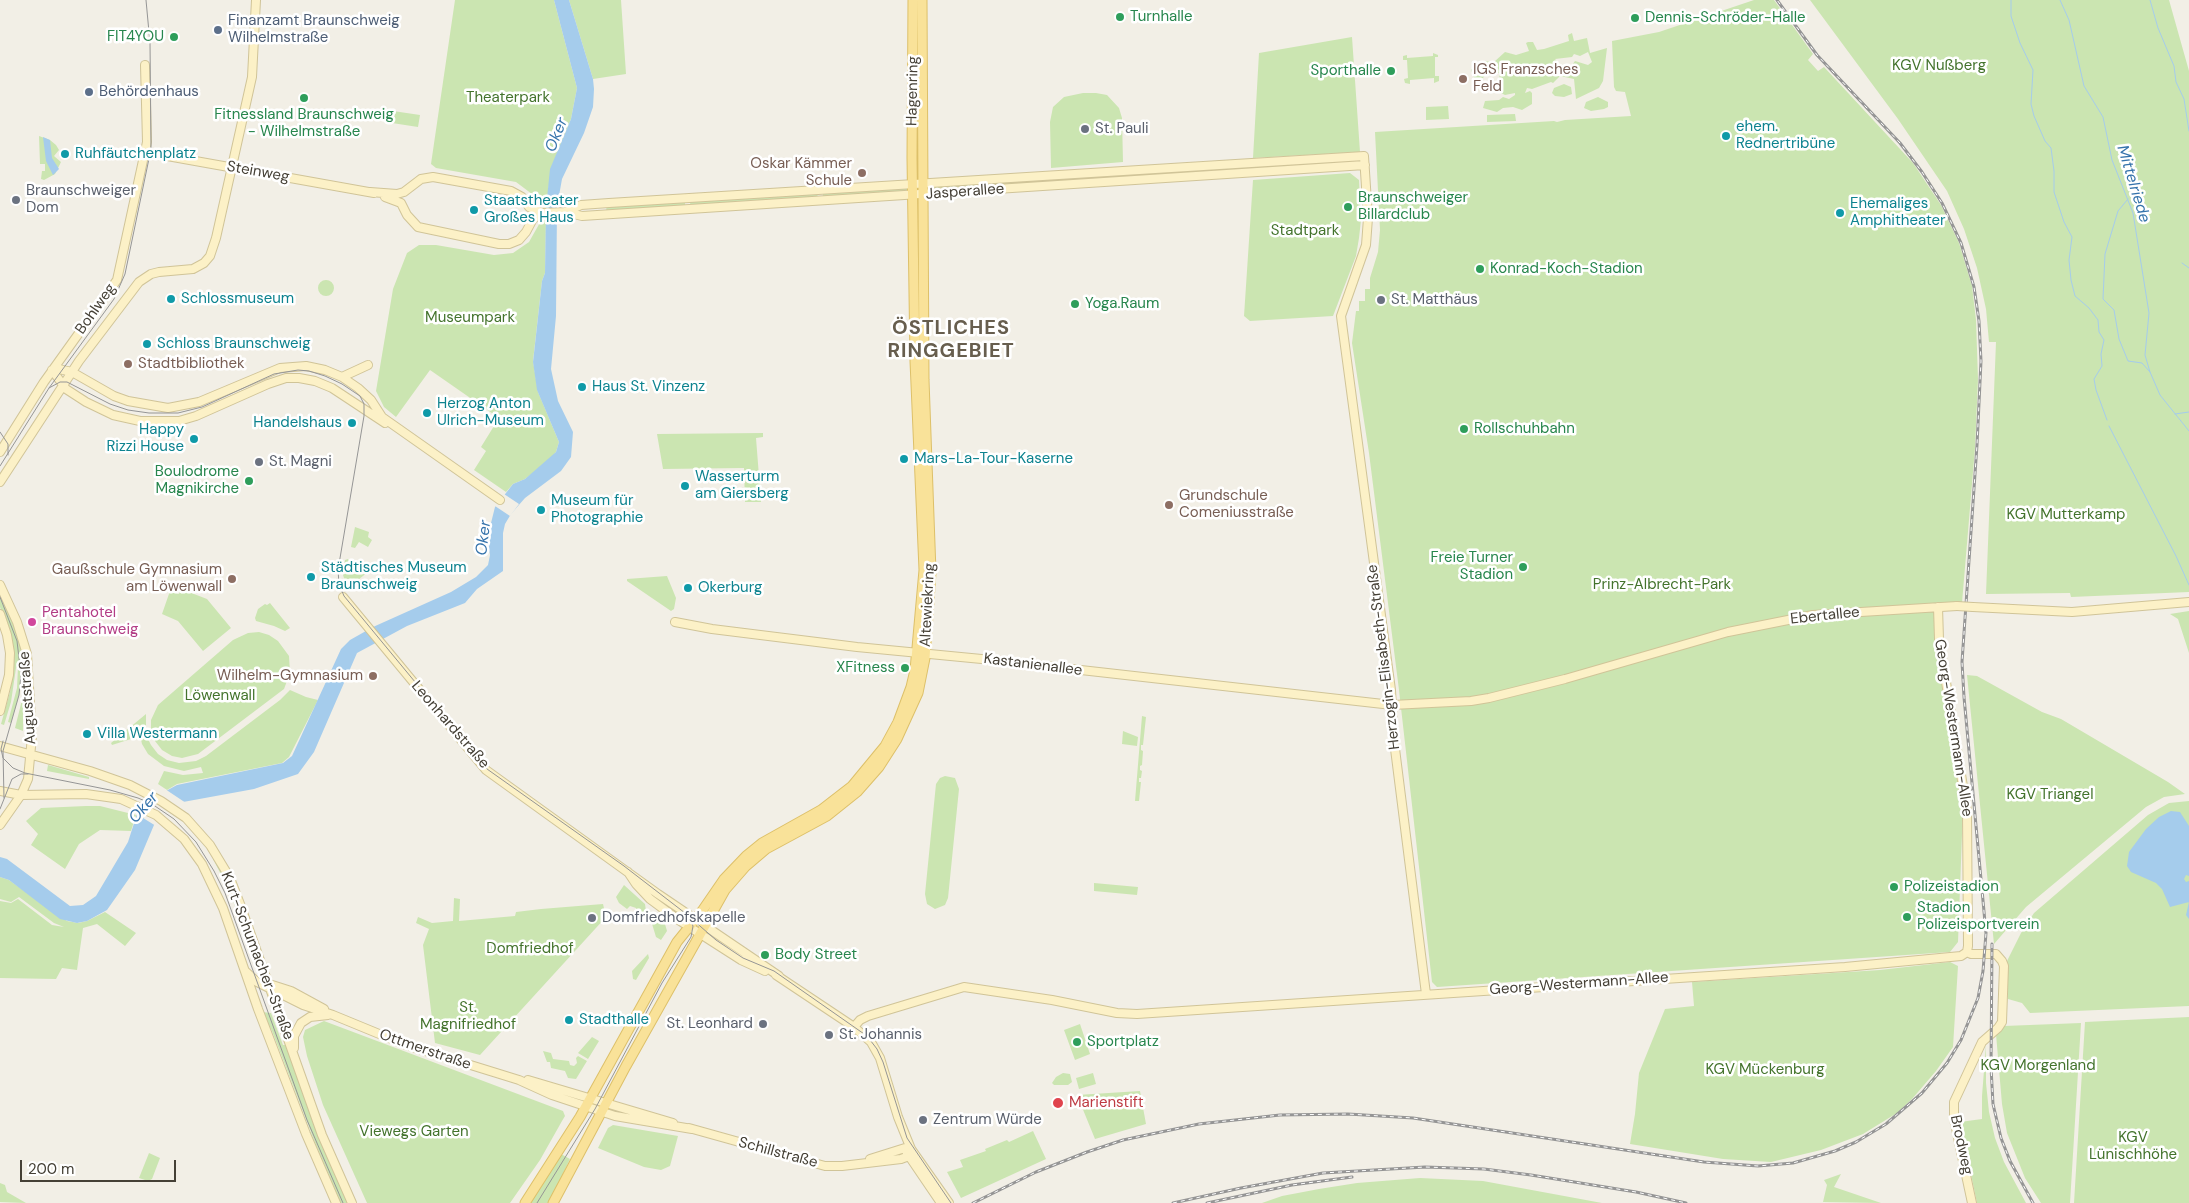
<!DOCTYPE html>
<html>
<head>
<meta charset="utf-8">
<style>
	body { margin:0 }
	#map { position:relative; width:2189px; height:1203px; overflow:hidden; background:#f2efe6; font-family:"DM Sans",sans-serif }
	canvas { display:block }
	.scale { position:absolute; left:20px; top:1160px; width:156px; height:22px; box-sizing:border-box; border:2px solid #454036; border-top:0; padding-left:6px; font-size:15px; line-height:18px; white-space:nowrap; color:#454036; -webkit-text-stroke:4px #fff; paint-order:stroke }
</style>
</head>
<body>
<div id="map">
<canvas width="2189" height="1203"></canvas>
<div class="scale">200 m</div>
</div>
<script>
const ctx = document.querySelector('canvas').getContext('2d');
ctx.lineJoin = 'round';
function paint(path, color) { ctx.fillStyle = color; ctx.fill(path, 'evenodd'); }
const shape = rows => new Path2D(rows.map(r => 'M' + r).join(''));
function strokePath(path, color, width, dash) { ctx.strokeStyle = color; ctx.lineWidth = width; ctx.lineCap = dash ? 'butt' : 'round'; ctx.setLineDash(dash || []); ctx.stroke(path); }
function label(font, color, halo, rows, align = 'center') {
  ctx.font = font + ' "DM Sans",sans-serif'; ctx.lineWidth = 5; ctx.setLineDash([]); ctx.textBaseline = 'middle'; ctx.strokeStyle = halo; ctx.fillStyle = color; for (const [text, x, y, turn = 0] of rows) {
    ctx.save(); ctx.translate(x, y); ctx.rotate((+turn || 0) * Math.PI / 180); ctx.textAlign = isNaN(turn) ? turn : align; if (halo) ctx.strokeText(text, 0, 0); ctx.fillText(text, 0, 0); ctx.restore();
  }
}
const green = shape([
	[455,0,554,0,577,88,571,119,551,169,546,208,537,204,532,194,516,182,436,168,431,164],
	[569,0,621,0,626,74,593,79],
	[1754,0,1774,0,1813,54,1808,60,1818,71,1824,67,1913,163,1941,205,1959,243,1972,286,1976,320,1978,379,1975,448,1962,603,1936,603,1935,622,1963,808,1958,942,1950,952,1437,987,1432,982,1399,690,1369,453,1352,343,1356,311,1359,311,1359,301,1365,301,1365,289,1370,289,1370,278,1378,252,1380,230,1375,132,1554,121,1557,122,1565,120,1631,116,1625,92,1616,91,1614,87,1612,41,1659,32],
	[1810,0,2169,0,2189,71,2189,592,2071,597,2070,593,1986,594,1996,342,1989,342,1986,309,1977,268,1964,229,1947,191,1898,119],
	[1572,33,1574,41,1587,38,1590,53,1607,48,1603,81,1599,88,1576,99,1574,79,1560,76,1553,83,1551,82,1532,89,1527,88,1525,93,1530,91,1532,93,1532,104,1522,110,1513,107,1503,108,1497,112,1483,108,1485,101,1499,100,1503,97,1509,99,1515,95,1515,93,1505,95,1501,93,1499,73,1494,73,1489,76,1485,75,1483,78,1474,78,1471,70,1475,64,1482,61,1494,62,1505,52,1516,55,1529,51,1526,43,1528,42,1533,42,1537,50,1544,49,1569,41,1568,35],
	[1588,52,1592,62,1588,65,1575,61,1570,68,1558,70,1558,62,1555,59,1572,57,1574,54,1580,56],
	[1352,37,1360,152,1253,158,1259,53],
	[1433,53,1438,55,1438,57,1435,57,1435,76,1439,76,1439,81,1434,83,1434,78,1410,80,1410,84,1405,83,1404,79,1408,78,1407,60,1403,60,1403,56,1407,55,1407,58,1433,56],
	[1564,84,1571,87,1572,94,1564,97,1555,96,1552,93,1554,88],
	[1083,93,1096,93,1107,95,1119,108,1122,118,1123,162,1051,168,1050,122,1053,107,1064,97],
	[1598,97,1608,102,1608,107,1604,109,1591,111,1584,108,1586,102],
	[1448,106,1449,119,1426,120,1426,107],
	[393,111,420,115,418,127,392,123],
	[1515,114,1516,121,1487,122,1487,115],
	[39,136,50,140,56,145,59,150,54,156,61,162,55,174,44,180,41,179,42,171,45,171,45,164,40,164],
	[1356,158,1356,163,1252,170,1252,165],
	[1245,165,1245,171,1130,178,1129,172],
	[1122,173,1123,179,1052,184,1052,177],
	[1350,173,1359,180,1361,220,1359,238,1356,256,1333,316,1250,321,1244,316,1253,180],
	[1044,178,1044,184,933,191,933,185],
	[908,188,908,191,823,197,823,193],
	[817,194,818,197,691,206,690,203,691,201],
	[685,202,685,206,607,211,606,209,608,206],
	[542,219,546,219,545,273,542,281,533,361,538,392,559,442,556,452,550,460,525,479,513,484,506,492,474,470,486,451,481,447,499,418,430,370,396,417,384,407,376,391,393,289,407,253,419,245,436,245,494,255,513,253,529,242],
	'318 288a8 8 0 1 1 16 0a8 8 0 1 1-16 0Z',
	[763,433,763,437,756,438,761,502,745,502,744,468,663,469,657,434],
	[355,527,369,532,368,537,372,540,368,547,359,542,355,548,351,547],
	[348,559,352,564,358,568,367,569,368,572,349,587,345,581,343,575,345,560],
	[667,576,676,598,674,609,671,611,627,581,627,579],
	[181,589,207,599,231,628,203,651,178,621,162,614,170,591,179,594],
	[0,597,18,632,24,652,27,686,23,713,23,731,15,728,25,688,24,667,22,668,19,695,11,723,8,722,17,688,18,667,16,668,11,702,4,725,1,724,10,692,14,665,14,652,0,607],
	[270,603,290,628,285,631,274,626,256,621,255,618,258,609,265,604,267,605],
	[2189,611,2189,653,2178,619,2170,614],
	[259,632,269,635,278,641,289,656,290,673,284,689,198,754,182,758,172,756,162,750,155,741,151,731,151,720,158,705,233,640,248,633],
	[1967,675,1977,676,2042,712,2061,719,2168,782,2185,794,2164,797,2146,807,2026,907,1994,944],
	[290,690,306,697,318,700,289,757,282,763,177,784,167,790,158,784,164,771,183,775,203,773,201,767,184,771,164,766,148,754,142,744,140,735,136,731,131,739,112,745,111,743,146,714,146,735,151,745,158,754,167,760,179,763,196,761,206,756,280,700],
	[1142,716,1146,717,1143,745,1141,745,1141,750,1143,751,1142,765,1140,766,1140,770,1142,771,1141,778,1139,778,1139,782,1141,782,1139,801,1135,801],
	[1123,731,1138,737,1137,746,1122,744],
	[48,765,89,777,89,779,47,771],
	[945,776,955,778,959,789,948,898,945,905,935,909,927,904,925,894,936,784,940,778],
	[2189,801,2189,1006,2030,1013,2022,1003,2008,999,2006,963,2021,933,2034,913,2148,815,2169,803],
	[86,806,100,806,136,815,131,831,100,830,79,844,65,869,31,845,38,834,26,821,41,808],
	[216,858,230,886,258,961,256,961,228,888,213,859],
	[0,877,9,880,67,921,78,923,87,921,105,912,136,933,125,946,97,924,83,928,77,970,62,968,56,979,0,978,0,901,11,903,18,899,52,925,64,927,54,923,19,897,11,902,0,899],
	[1094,883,1138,887,1137,895,1094,891],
	[624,885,645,904,646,911,652,912,655,921,665,924,667,931,661,940,656,937,649,914,636,911,636,908,630,906,627,909,619,903,616,897],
	[454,898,460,899,459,921,515,916,516,912,541,909,603,904,606,917,480,1055,435,1043,423,945,429,929,416,923,418,917,432,923,453,921],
	[648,954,649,958,636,980,633,979,632,971],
	[1950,962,1958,966,1953,1047,1936,1071,1912,1099,1897,1113,1863,1134,1821,1150,1771,1162,1723,1159,1630,1144,1635,1114,1639,1073,1665,1009,1694,1006,1692,982,1880,970],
	[262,1012,271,1013,283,1045,286,1045,307,1103,349,1203,341,1203,316,1145,272,1031],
	[2189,1017,2189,1203,2074,1203,2085,1022],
	[324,1021,563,1111,565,1116,562,1121,540,1160,510,1203,367,1203,323,1105,307,1056,303,1037,305,1030],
	[2081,1023,2070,1203,2041,1203,2025,1178,2007,1133,2002,1104,1996,1034,2004,1026],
	[1080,1024,1090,1054,1075,1060,1064,1030],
	[592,1037,599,1041,588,1059,578,1053],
	[1986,1045,1986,1083,1989,1112,1995,1138,2004,1162,2026,1203,1977,1203,1960,1122,1982,1119,1982,1096],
	[543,1051,551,1053,553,1059,569,1061,570,1065,574,1066,577,1063,576,1058,578,1056,587,1061,576,1079,568,1078,565,1071,551,1068,550,1062,547,1062],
	[1063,1073,1070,1074,1072,1082,1068,1085,1054,1085,1052,1083,1056,1077],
	[1093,1073,1096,1084,1079,1089,1076,1078],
	[1140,1091,1146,1124,1095,1139,1077,1095],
	[613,1125,678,1136,670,1166,661,1170,644,1167,598,1148,608,1128],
	[1033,1131,1046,1159,961,1198,947,1172,963,1167,960,1160,986,1151,985,1149,1007,1140,1009,1142],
	[149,1153,160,1158,152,1179,148,1181,139,1178],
	[561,1154,570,1159,549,1203,530,1203],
	[1841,1174,1834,1187,1881,1203,1823,1202,1827,1185,1824,1180],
	[1420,1178,1483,1181,1602,1203,1262,1203,1282,1196,1319,1189,1357,1183],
	[0,1183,5,1185,7,1192,26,1203,0,1202]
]);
const water = shape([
	[554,0,569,0,593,79,594,89,593,107,584,133,562,179,557,207,556,316,551,369,558,401,573,432,571,457,561,471,525,498,511,514,505,524,503,533,503,571,477,589,465,603,407,626,357,653,314,752,298,774,254,789,183,802,154,825,135,870,107,910,87,921,77,923,60,919,9,880,0,877,0,857,7,859,70,906,83,905,96,896,128,842,137,814,166,791,177,785,283,763,292,756,341,649,350,640,373,627,451,592,476,577,488,565,490,555,488,542,490,527,495,507,513,484,525,479,556,452,559,442,537,390,533,362,542,281,545,273,546,208,550,169,571,119,577,88],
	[43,137,50,140,52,158,59,169,53,175,46,161],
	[2171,811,2180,812,2189,826,2189,876,2186,875,2184,879,2186,882,2189,881,2189,919,2186,915,2189,902,2170,907,2162,889,2156,883,2131,872,2127,866,2129,852,2146,829,2159,817]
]);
const pier = shape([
	[504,494,519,504,510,516,495,506],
	[165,789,186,803,156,826,135,813]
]);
const stream = shape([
	[2011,0,2011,16,2020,43,2033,70,2031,104,2034,116,2045,141,2051,148,2054,171,2054,192,2064,222,2072,237,2069,260,2071,280,2075,296,2089,308,2098,320,2099,332,2104,340,2101,354,2102,366,2094,379,2096,390,2107,420],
	[2060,0,2069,20,2084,86,2103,117,2112,160,2133,213,2149,313,2145,355,2150,372,2160,395,2189,431],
	[2150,0,2158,28,2174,66,2176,82,2184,99,2189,131],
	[2128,199,2118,211,2105,254,2103,299,2114,310,2119,339,2128,361,2142,363,2150,372],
	[2182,263,2189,268],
	[2175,414,2189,412],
	[2109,426,2176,556,2189,585]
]);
const secondary = shape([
	[145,152,374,193],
	[370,192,397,194,404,192,421,179,433,177,511,191,522,197,529,207,542,213,565,212,582,216,1365,165],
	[385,197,401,203,407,215,418,227,499,244,509,244,519,240,526,232,533,219,542,213],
	[565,212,581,205,609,203,1364,156,1368,218,1366,245,1341,316,1391,690,1394,741,1426,994],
	[52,370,59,369,72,372,114,396,128,401,168,408,199,402,280,368,306,366,325,370,342,377,358,388,371,400,382,417,500,500],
	[52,370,66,389,86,402,113,415,140,421,179,421,196,416,268,384,286,378,299,378,315,381,332,388,385,423],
	[342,377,368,365],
	[0,452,44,382,117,280,147,142,145,65],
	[0,482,79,361,139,282,151,274,159,272,193,269,204,263,210,256,216,238,252,77,256,0],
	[0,585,17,622,27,654,32,736,28,779,21,795,0,825],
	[343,597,486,770,658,894,779,976],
	[1973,607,2072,612,2189,602],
	[0,614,7,635,10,653,9,675,0,711],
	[675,622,712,629,857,647,992,660,1392,705,1471,701,1489,698,1565,679,1728,632,1813,615,1957,606],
	[0,746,90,771,130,785,161,801,186,818,210,845,230,878,240,904,322,1135,352,1203],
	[0,791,21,795,86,794,121,799,156,815,184,839,202,864,223,908,258,1009,306,1134,336,1203],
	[628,872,636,884,650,899,677,919,741,960,765,971],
	[1967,952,1971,954,1996,954,2002,961,2004,966,2002,1022,1998,1028,1982,1042,1954,1102,1954,1119,1972,1203],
	[245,971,257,982,303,1005,333,1015,406,1045,519,1080,552,1095,615,1116,692,1129],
	[776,975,854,1027,871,1042,880,1058,898,1117,911,1149,949,1203],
	[266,983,291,991,324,1009],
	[854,1027,860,1020,868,1016,964,987,1052,1000,1117,1013,1137,1014,1845,967,1961,956,1967,952,1968,946,1967,811,1939,639,1938,607],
	[294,1048,294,1036,301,1023,310,1017,328,1015],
	[528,1080,673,1123],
	[689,1128,825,1166,842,1166,901,1159,909,1156,911,1149],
	[907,1153,941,1203],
	[870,1159,905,1148,911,1149]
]);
const primary = shape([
	[525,1203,580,1117,677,942,702,911,724,879,746,856,762,843,821,810,852,786,885,746,898,722,911,687,915,670,924,570,915,361,912,158,913,0],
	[553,1203,626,1066,725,890,746,866,766,849,827,816,857,792,879,767,897,739,918,693,925,658,931,572,924,380,922,0]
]);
const tram = shape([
	[49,388,60,382,67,382,110,404,128,410,149,413,178,413,202,407,274,374,298,370,309,371,325,376,342,384,360,396,364,404,364,416,338,570,339,584,344,596,487,769,624,866,685,913,716,940,743,958,774,971,867,1036,877,1049,883,1062,907,1138,951,1203],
	[0,432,8,444,8,455],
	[0,466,49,388,114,299,125,274,151,149,150,43,146,0],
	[0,597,17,641,21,675,19,695,3,751,4,798],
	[3,741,1,749,3,758,13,768,25,773,110,790,138,798,152,804,174,819,196,842,214,871,225,893,307,1120,343,1203],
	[0,809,12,779,21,774,28,774],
	[537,1203,595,1109,662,983,691,937,693,926,688,916]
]);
const rail = shape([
	[1992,944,1991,1067,1993,1104,2001,1138,2010,1161,2033,1203],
	[973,1203,1036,1172,1087,1152,1123,1140,1199,1124,1280,1115,1348,1114,1413,1118,1704,1162,1758,1166,1793,1163,1835,1151,1856,1142,1886,1124,1922,1093,1947,1063,1961,1040,1978,998,1983,971,1986,933,1964,697,1962,662,1977,445,1981,361,1979,321,1974,287,1961,243,1942,203,1922,172,1900,143,1817,55,1777,0],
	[1173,1203,1241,1188,1323,1173,1425,1167,1484,1169,1531,1175,1636,1192,1686,1203],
	[1207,1203,1292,1185,1352,1177]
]);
const secondaryBridge = shape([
	[1957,606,1973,607]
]);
const markers = [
	[1120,17,5,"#2e9e5b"],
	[1635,18,5,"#2e9e5b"],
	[218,30,5,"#5c6f8a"],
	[174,37,5,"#2e9e5b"],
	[1391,71,5,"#2e9e5b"],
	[1463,79,5,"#8d6e63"],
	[89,92,5,"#5c6f8a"],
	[304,98,5,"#2e9e5b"],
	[1085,129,5,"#6b7280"],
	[1726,136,5,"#0f9aa8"],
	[65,154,5,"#0f9aa8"],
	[862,173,5,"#8d6e63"],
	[16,200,5,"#6b7280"],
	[1348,207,5,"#2e9e5b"],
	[474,210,5,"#0f9aa8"],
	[1840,213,5,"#0f9aa8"],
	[1480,269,5,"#2e9e5b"],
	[171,299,5,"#0f9aa8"],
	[1381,300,5,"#6b7280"],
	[1075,304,5,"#2e9e5b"],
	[147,344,5,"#0f9aa8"],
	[128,364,5,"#8d6e63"],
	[582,387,5,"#0f9aa8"],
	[427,413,5,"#0f9aa8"],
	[352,423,5,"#0f9aa8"],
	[1464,429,5,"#2e9e5b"],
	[194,439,5,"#0f9aa8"],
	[904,459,5,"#0f9aa8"],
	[259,462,5,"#6b7280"],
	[249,481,5,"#2e9e5b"],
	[685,486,5,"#0f9aa8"],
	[1169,505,5,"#8d6e63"],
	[541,510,5,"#0f9aa8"],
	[1523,567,5,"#2e9e5b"],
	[311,577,5,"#0f9aa8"],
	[232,579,5,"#8d6e63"],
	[688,588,5,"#0f9aa8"],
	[32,622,5,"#d1479c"],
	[905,668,5,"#2e9e5b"],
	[373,676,5,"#8d6e63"],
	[87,734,5,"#0f9aa8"],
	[1894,887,5,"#2e9e5b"],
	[1907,917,5,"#2e9e5b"],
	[592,918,5,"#6b7280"],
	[765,955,5,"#2e9e5b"],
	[569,1020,5,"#0f9aa8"],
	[763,1024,5,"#6b7280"],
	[829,1035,5,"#6b7280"],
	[1077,1042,5,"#2e9e5b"],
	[1058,1103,6,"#e0444e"],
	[923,1120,5,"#6b7280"]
];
const leisureNames = [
	["Turnhalle",1130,17],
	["Dennis-Schröder-Halle",1645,18],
	["FIT4YOU",164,37,"right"],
	["Sporthalle",1381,71,"right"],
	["Fitnessland Braunschweig",304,115,"center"],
	["- Wilhelmstraße",304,132,"center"],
	["Braunschweiger",1358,198],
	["Billardclub",1358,215],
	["Konrad-Koch-Stadion",1490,269],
	["Yoga.Raum",1085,304],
	["Rollschuhbahn",1474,429],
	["Boulodrome",239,472,"right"],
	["Magnikirche",239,489,"right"],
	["Freie Turner",1513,558,"right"],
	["Stadion",1513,575,"right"],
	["XFitness",895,668,"right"],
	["Polizeistadion",1904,887],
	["Stadion",1917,908],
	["Polizeisportverein",1917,925],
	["Body Street",775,955],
	["Sportplatz",1087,1042]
];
const serviceNames = [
	["Finanzamt Braunschweig",228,21],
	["Wilhelmstraße",228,38],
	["Behördenhaus",99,92]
];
const parkNames = [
	["KGV Nußberg",1939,66],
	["Theaterpark",508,98],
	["Stadtpark",1305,231],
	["Museumpark",470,318],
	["KGV Mutterkamp",2066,515],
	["Prinz-Albrecht-Park",1662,585],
	["Löwenwall",220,696],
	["KGV Triangel",2050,795],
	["Domfriedhof",530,949],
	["St.",468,1008],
	["Magnifriedhof",468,1025],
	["KGV Morgenland",2038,1066],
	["KGV Mückenburg",1765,1070],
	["Viewegs Garten",414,1132],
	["KGV",2133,1138],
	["Lünischhöhe",2133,1155]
];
const educationNames = [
	["IGS Franzsches",1473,70],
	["Feld",1473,87],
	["Oskar Kämmer",852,164,"right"],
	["Schule",852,181,"right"],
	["Stadtbibliothek",138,364],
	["Grundschule",1179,496],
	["Comeniusstraße",1179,513],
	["Gaußschule Gymnasium",222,570,"right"],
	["am Löwenwall",222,587,"right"],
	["Wilhelm-Gymnasium",363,676,"right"]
];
const streetNames = [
	["Hagenring",913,91,-89],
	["Steinweg",258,172,10],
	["Jasperallee",965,192,-4],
	["Bohlweg",96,309,-55],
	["Altewiekring",928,605,-87],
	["Ebertallee",1825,616,-6],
	["Herzogin-Elisabeth-Straße",1384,657,-97],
	["Kastanienallee",1033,665,7],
	["Auguststraße",28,698,-94],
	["Leonhardstraße",450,725,49],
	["Georg-Westermann-Allee",1953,728,81],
	["Kurt-Schumacher-Straße",257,956,69],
	["Georg-Westermann-Allee",1579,984,-4],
	["Ottmerstraße",425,1050,19],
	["Brodweg",1961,1145,78],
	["Schillstraße",778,1153,15]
];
const cultureNames = [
	["ehem.",1736,127],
	["Rednertribüne",1736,144],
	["Ruhfäutchenplatz",75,154],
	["Staatstheater",484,201],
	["Großes Haus",484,218],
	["Ehemaliges",1850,204],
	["Amphitheater",1850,221],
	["Schlossmuseum",181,299],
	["Schloss Braunschweig",157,344],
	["Haus St. Vinzenz",592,387],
	["Herzog Anton",437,404],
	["Ulrich-Museum",437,421],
	["Handelshaus",342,423,"right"],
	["Happy",184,430,"right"],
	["Rizzi House",184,447,"right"],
	["Mars-La-Tour-Kaserne",914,459],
	["Wasserturm",695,477],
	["am Giersberg",695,494],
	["Museum für",551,501],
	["Photographie",551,518],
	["Städtisches Museum",321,568],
	["Braunschweig",321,585],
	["Okerburg",698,588],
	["Villa Westermann",97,734],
	["Stadthalle",579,1020]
];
const worshipNames = [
	["St. Pauli",1095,129],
	["Braunschweiger",26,191],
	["Dom",26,208],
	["St. Matthäus",1391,300],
	["St. Magni",269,462],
	["Domfriedhofskapelle",602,918],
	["St. Leonhard",753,1024,"right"],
	["St. Johannis",839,1035],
	["Zentrum Würde",933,1120]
];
const hotelNames = [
	["Pentahotel",42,613],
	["Braunschweig",42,630]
];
const healthNames = [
	["Marienstift",1069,1103]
];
const waterNames = [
	["Oker",557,135,-68],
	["Mittelriede",2133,184,73],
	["Oker",484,538,-83],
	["Oker",144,808,-49]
];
const districtNames = [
	["ÖSTLICHES",951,329],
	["RINGGEBIET",951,352]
];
paint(green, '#cbe5b1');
paint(water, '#a5ccec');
paint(pier, '#f2efe6');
strokePath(stream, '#a5ccec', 1);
strokePath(secondary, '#d0c498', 10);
strokePath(primary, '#ddc069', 11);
strokePath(secondary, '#fcf1c7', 8);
strokePath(primary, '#f9e299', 9);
strokePath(tram, '#959595', 1);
strokePath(rail, '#959595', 3);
strokePath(rail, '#fff', 1, [4]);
strokePath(secondaryBridge, '#d0c498', 10, []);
strokePath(secondaryBridge, '#fcf1c7', 8);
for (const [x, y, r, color] of markers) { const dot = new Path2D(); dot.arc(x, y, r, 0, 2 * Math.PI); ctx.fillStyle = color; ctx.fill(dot); strokePath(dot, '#fff', 2); }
label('15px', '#27864d', '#fff', leisureNames, 'left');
label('15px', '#4e5e75', '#fff', serviceNames, 'left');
label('15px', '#43732c', '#fff', parkNames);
label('15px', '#785e54', '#fff', educationNames, 'left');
label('15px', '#454036', '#fff', streetNames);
label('15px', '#0d838f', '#fff', cultureNames, 'left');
label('15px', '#5b616d', '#fff', worshipNames, 'left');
label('15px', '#b23c85', '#fff', hotelNames, 'left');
label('15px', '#be3a42', '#fff', healthNames, 'left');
label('italic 16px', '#3573ab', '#fff', waterNames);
ctx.letterSpacing = '1px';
label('bold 20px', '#675e4e', '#fff', districtNames);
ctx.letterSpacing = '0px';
</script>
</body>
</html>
